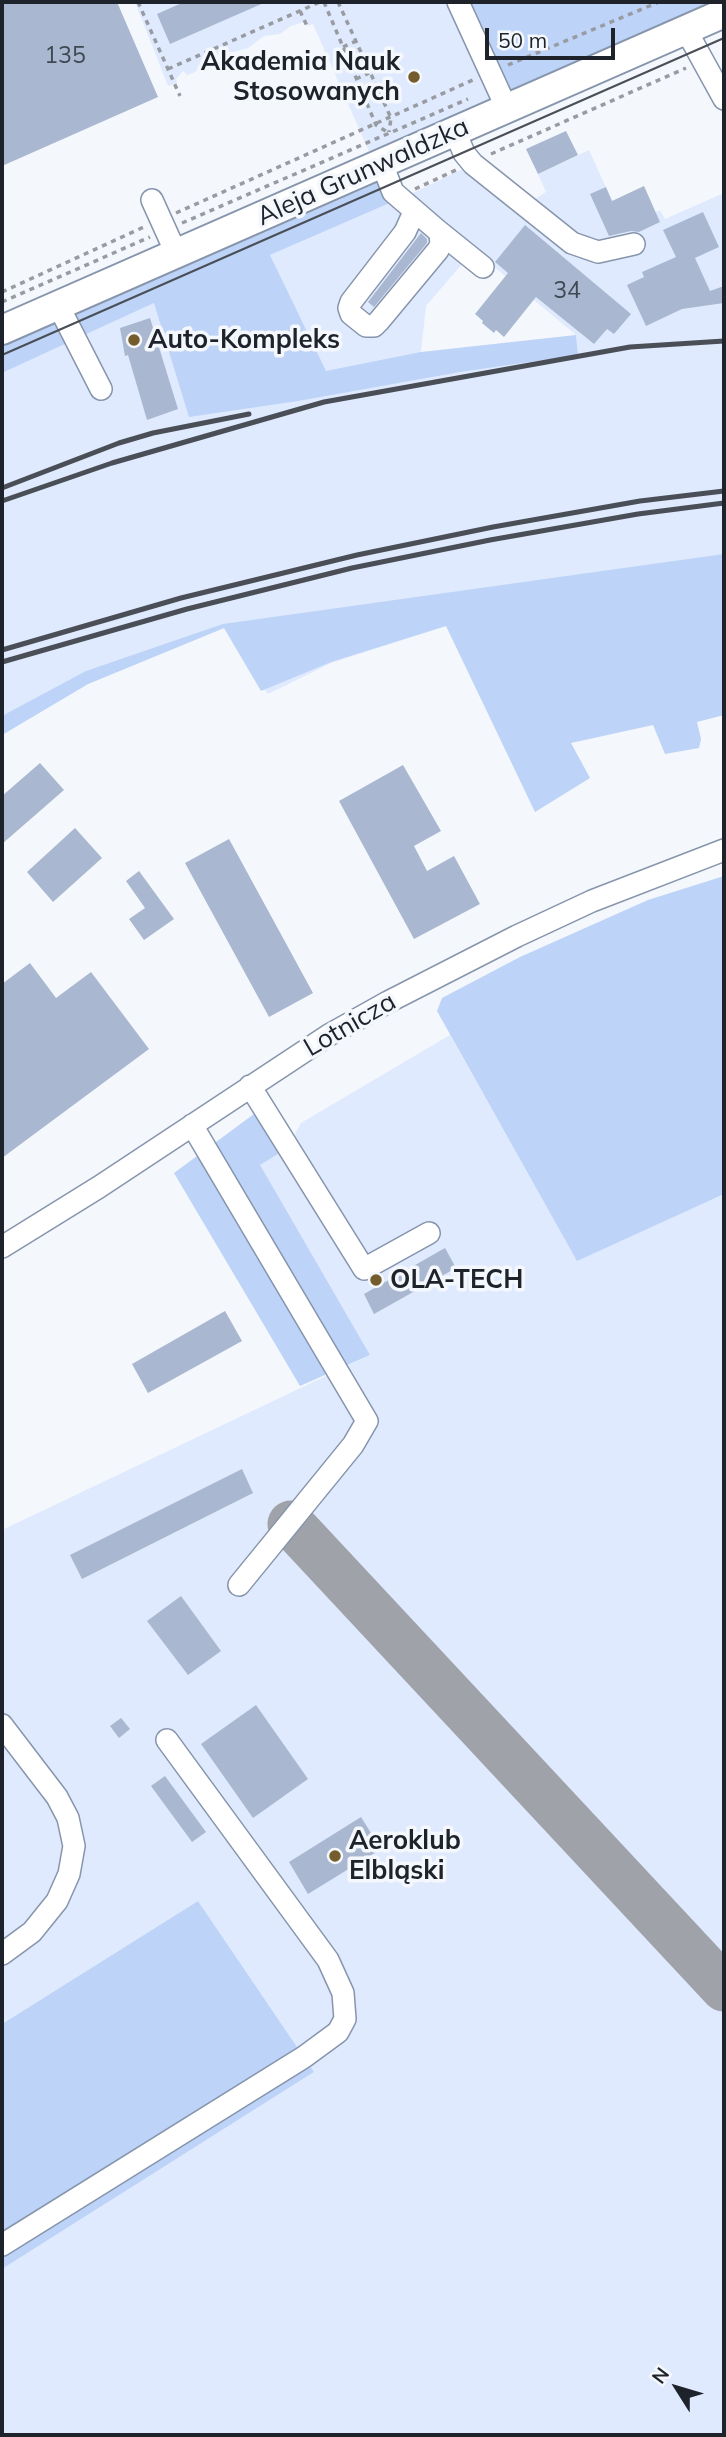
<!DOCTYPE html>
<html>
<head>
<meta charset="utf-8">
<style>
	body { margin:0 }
	#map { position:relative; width:726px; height:2437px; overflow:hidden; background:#f4f7fc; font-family:Mulish,sans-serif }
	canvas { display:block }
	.frame { position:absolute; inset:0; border:4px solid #1d222b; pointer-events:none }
	.north { position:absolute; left:642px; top:2353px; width:70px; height:70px; -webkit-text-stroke:5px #f4f7fc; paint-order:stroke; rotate:307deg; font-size:19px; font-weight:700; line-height:28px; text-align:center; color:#1d222b }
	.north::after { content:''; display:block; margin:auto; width:24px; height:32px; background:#1d222b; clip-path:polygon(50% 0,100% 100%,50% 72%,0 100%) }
	.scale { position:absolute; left:485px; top:28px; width:130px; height:32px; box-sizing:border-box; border:4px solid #1d222b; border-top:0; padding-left:9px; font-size:21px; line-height:24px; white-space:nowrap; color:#1d222b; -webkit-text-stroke:5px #f4f7fc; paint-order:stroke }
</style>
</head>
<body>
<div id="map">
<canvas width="726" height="2437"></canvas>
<div class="frame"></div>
<div class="north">N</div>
<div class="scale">50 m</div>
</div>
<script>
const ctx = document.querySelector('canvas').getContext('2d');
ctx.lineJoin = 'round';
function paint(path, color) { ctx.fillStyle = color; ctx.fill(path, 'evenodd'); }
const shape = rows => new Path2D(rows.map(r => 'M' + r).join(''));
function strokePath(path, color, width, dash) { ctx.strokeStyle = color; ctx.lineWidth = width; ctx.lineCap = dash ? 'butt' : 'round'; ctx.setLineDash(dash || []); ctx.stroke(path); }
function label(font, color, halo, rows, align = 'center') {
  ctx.font = font + ' Mulish,sans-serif'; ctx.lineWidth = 7; ctx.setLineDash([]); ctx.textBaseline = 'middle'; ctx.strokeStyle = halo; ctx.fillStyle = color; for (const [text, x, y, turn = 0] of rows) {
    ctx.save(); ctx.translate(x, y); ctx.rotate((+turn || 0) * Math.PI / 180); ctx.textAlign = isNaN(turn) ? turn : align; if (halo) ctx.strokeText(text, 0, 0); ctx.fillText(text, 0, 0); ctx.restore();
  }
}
const built = shape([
	[135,2,458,2,501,99,371,156,313,24,307,26,304,22,291,26,280,34,264,36,248,48,234,52,221,52,216,58,202,64,195,72,187,75,183,71,176,79,177,83,168,86],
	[589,150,624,227,660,210,665,219,724,193,724,568,446,626,331,663,268,694,224,628,88,684,2,735,2,373,154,303,325,372,270,255,413,193,473,164,532,201,546,192,538,174],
	[474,250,576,335,577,346,421,352,426,306],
	[450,1035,577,1260,724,1194,724,2435,2,2435,2,2269,314,2072,198,1901,2,2024,2,1530,370,1355,259,1165,295,1144,295,1134,301,1123]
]);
const green = shape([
	[458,2,723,2,501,99],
	[387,178,399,199,270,255,326,371,421,352,576,335,578,355,460,372,298,401,189,417,154,303,2,373,2,347],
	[724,554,724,715,697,722,701,739,699,748,665,754,653,725,571,743,590,778,535,812,446,626,331,662,261,691,224,628,88,684,2,735,2,716,86,671,223,624],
	[724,876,724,1194,577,1261,437,1011,442,998,520,957,648,900],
	[258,1111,283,1151,260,1165,370,1355,300,1386,174,1173],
	[198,1901,314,2072,2,2269,2,2024]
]);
const taxiway = shape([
	[291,1524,724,1988]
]);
const building = shape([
	[2,2,117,2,158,97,2,166],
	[184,2,266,2,170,44,157,14],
	[566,131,578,155,538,174,526,149],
	[644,186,660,222,639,232,631,231,609,236,590,194,606,187,612,201],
	[703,212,719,247,695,258,710,291,724,286,724,303,682,309,646,326,627,285,644,277,642,272,676,257,663,230],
	[525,225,631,314,614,334,607,329,594,344,536,297,504,337,496,330,494,333,482,323,483,321,475,314,508,273,495,262],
	[421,233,427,239,427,243,374,307,368,302],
	[150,318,178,409,147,420,128,355,125,356,120,328],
	[40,763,64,790,2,844,2,796],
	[403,765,441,831,414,846,427,871,454,856,480,904,414,939,339,801],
	[75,828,102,858,53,902,27,872],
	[229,839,313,993,269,1017,185,863],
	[139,871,174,919,144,940,129,919,145,908,126,881],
	[30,963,56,998,91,972,149,1049,2,1158,2,984],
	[445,1248,456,1268,374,1314,364,1294],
	[225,1311,242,1341,148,1393,132,1364],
	[242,1469,253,1493,82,1579,70,1555],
	[181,1596,221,1651,188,1675,147,1621],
	[256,1705,308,1779,253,1818,201,1744],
	[121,1718,130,1729,119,1738,110,1726],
	[165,1776,206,1832,192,1842,151,1786],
	[361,1817,381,1849,308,1894,289,1862]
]);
const path = shape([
	[138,2,180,96],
	[324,2,376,125,389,133],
	[338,2,391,118,389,132],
	[300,11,307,26],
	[343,47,356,41],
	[508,65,659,2],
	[168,69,320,2],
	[356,79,369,73],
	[491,154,686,68],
	[415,189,456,170],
	[176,213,475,79],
	[182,223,468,99],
	[2,292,146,226],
	[2,302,150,237]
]);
const minor = shape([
	[458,2,507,109],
	[686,30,724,99],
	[455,132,464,153,473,164,572,243,598,252,634,244],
	[382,164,393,192,437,230,440,234,441,244,438,250,379,321,374,326,366,326,351,314,349,308,351,302,405,232,414,212],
	[152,200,176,253],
	[437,230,483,267],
	[58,305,101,389],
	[250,1086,364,1269,429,1233],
	[192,1125,367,1421,353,1445,239,1585],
	[2,1247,99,1187,329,1035,388,1002,517,936,592,901,724,850],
	[2,1725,57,1797,68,1818,74,1846,69,1874,57,1901,32,1932,2,1954],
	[2,2245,304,2057,338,2032,345,2019,343,1993,328,1960,167,1740]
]);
const major = shape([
	[2,330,724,13]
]);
const tram = shape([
	[2,355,724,38]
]);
const rail = shape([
	[2,488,119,443,153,433,249,414],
	[2,501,112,463,324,402,630,347,724,341],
	[2,650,181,598,357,555,493,527,640,501,724,491],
	[2,662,187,609,352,568,490,540,638,514,724,503]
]);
const markers = [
	[414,77,7,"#755c2d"],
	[134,340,7,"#755c2d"],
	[376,1280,7,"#755c2d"],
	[335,1856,7,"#755c2d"]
];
const numberNames = [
	["135",65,56],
	["34",567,291]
];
const poiNames = [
	["Akademia Nauk",400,62,"right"],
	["Stosowanych",400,92,"right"],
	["Auto-Kompleks",148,340],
	["OLA-TECH",390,1280],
	["Aeroklub",349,1841],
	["Elbląski",349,1871]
];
const streetNames = [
	["Aleja Grunwaldzka",363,172,-24],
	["Lotnicza",350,1025,-30]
];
paint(built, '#dfeafe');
paint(green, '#bdd3f7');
strokePath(taxiway, '#9fa2a9', 47);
paint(building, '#a9b8d0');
strokePath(minor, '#8695ac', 24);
strokePath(major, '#8695ac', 32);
strokePath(path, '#989ca2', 3.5, [5, 5]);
strokePath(minor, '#fff', 21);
strokePath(major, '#fff', 28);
strokePath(tram, '#4a4e56', 2);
strokePath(rail, '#4a4e56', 5);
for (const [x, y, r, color] of markers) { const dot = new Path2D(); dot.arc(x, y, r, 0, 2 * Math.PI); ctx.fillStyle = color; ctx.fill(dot); strokePath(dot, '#f4f7fc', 2.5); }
label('23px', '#404854', null, numberNames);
label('bold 26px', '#1d222b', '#f4f7fc', poiNames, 'left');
label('26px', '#1d222b', '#f4f7fc', streetNames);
</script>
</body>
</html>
